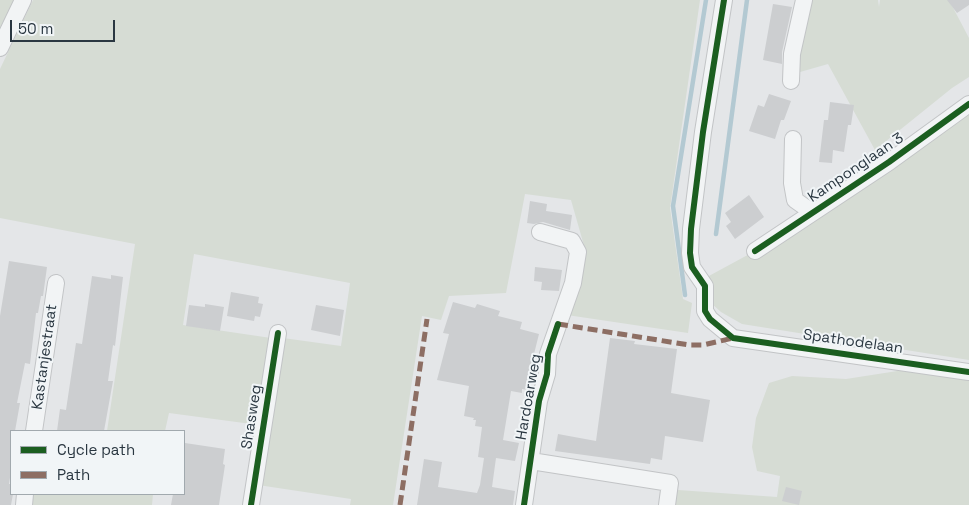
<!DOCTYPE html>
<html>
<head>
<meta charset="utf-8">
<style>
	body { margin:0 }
	#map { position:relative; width:969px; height:505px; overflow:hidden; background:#e4e6e8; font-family:"Space Grotesk",sans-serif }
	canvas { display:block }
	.legend { position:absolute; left:10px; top:430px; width:175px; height:65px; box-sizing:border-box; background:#f1f5f7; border:1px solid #a1a9ae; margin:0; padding:6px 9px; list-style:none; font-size:15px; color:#2a3741 }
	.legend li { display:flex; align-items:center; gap:10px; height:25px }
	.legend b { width:25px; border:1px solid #a1a9ae }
	.scale { position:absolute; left:10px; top:20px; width:105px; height:22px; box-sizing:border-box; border:2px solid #2a3741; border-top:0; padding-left:6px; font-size:15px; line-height:18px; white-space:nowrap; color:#2a3741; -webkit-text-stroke:4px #f1f5f7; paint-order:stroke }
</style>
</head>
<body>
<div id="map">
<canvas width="969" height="505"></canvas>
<ul class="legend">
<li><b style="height:6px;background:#1b5e20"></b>Cycle path</li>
<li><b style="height:6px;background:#8d6e63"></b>Path</li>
</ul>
<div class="scale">50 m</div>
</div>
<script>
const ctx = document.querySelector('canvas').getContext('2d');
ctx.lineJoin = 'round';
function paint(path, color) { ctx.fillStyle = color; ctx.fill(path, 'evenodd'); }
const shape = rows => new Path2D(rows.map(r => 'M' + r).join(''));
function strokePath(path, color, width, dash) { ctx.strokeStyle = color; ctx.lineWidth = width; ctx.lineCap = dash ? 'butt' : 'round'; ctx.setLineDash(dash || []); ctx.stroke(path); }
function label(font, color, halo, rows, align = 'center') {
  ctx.font = font + ' "Space Grotesk",sans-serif'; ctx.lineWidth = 4; ctx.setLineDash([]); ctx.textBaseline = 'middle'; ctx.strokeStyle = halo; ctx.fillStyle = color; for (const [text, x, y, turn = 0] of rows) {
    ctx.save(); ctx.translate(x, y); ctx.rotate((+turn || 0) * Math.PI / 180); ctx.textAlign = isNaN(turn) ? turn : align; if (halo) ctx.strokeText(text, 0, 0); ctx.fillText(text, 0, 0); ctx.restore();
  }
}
const green = shape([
	[0,0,14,0,0,28],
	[33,0,700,0,670,208,683,299,692,303,688,333,567,315,585,249,571,200,525,194,506,293,449,296,441,320,422,316,393,505,350,505,351,499,258,485,283,338,341,346,350,283,194,254,183,325,271,338,259,425,169,413,165,431,107,431,135,244,0,218,0,69],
	[807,0,878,0,879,7,880,0,949,0,969,38,969,77,952,88,875,150,828,64,800,72,798,50],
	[969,107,969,360,742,324,721,312,711,303,707,277,779,238],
	[923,367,969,374,969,505,661,505,664,489,777,497,780,476,757,471,752,447,756,418,769,383,792,376,846,379],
	[30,494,153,494,152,505,28,505]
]);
const stream = shape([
	[716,234,747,0],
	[685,295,673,206,706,0]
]);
const building = shape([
	[947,0,969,0,969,5,957,13],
	[773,4,792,7,782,52,782,64,763,60],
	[769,94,791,101,784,120,781,120,775,139,749,131,758,105,764,107],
	[830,102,854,105,851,125,848,125,844,152,833,150,832,163,819,162,824,120,828,120],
	[749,195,764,217,735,239,726,226,731,222,725,213],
	[530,201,547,204,546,211,572,215,570,230,543,222,534,224,527,223],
	[9,261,47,267,43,296,41,296,38,313,36,313,30,364,25,363,17,403,20,403,15,431,11,431,11,471,9,484,11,484,11,494,13,494,11,505,0,505,0,316],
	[535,267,562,270,559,291,541,290,542,282,534,281],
	[111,275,123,277,115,346,113,345,108,381,113,381,104,431,57,431,60,409,66,410,76,343,82,344,92,276,111,279],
	[231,292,259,297,258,303,263,304,260,317,255,316,254,321,227,316],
	[453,302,475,308,477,304,500,311,498,316,522,322,520,329,539,334,531,366,533,366,528,390,522,389,522,393,511,391,503,440,519,443,515,461,496,458,492,487,515,491,513,505,417,505,424,459,442,462,438,487,477,493,480,485,484,458,478,457,482,427,475,426,476,420,473,420,474,418,464,416,469,386,437,380,449,334,443,333],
	[205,304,224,307,220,331,186,326,189,305,205,307],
	[316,305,344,310,340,336,311,330],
	[610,338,635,341,634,344,677,349,671,393,710,400,703,442,665,436,662,460,651,458,650,464,555,451,558,434,596,441],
	[185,443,225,449,223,464,225,465,219,505,171,505,173,494,184,494],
	[786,487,802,491,799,505,782,501]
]);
const minor = shape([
	[724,0,703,132,691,229,690,253,692,267,705,286,705,311,710,319,733,338,969,372],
	[0,48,23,0],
	[791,81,792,54,804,0],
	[793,139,792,183,795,200,812,212],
	[755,251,889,162,969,104],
	[34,431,56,283],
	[531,461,670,483,667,505],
	[24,505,25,494],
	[251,505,278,333],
	[524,505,539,401,547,374,548,354,573,283,578,252,572,241,540,232]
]);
const quiet = shape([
	[558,324,689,345,703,345,733,338],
	[400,505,427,319]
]);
const cycleway = shape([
	[724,0,703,132,691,229,690,253,692,267,705,286,705,311,710,319,733,338,969,372],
	[755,251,889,162,969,104],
	[251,505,278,333],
	[524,505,539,401,547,374,548,354,558,324]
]);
const streetNames = [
	["Kamponglaan 3",856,168,-34],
	["Spathodelaan",853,342,8],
	["Kastanjestraat",45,357,-82],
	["Hardoarweg",529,397,-80],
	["Shasweg",252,417,-81]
];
paint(green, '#d6dcd4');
strokePath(stream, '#b3c9d2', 4.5);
paint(building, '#ccced0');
strokePath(minor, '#c2c4c6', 18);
strokePath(minor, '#f2f4f5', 16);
strokePath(quiet, '#8d6e63', 5, [10, 5]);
strokePath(cycleway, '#1b5e20', 6);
label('15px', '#2a3741', '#f1f5f7', streetNames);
</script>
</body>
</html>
